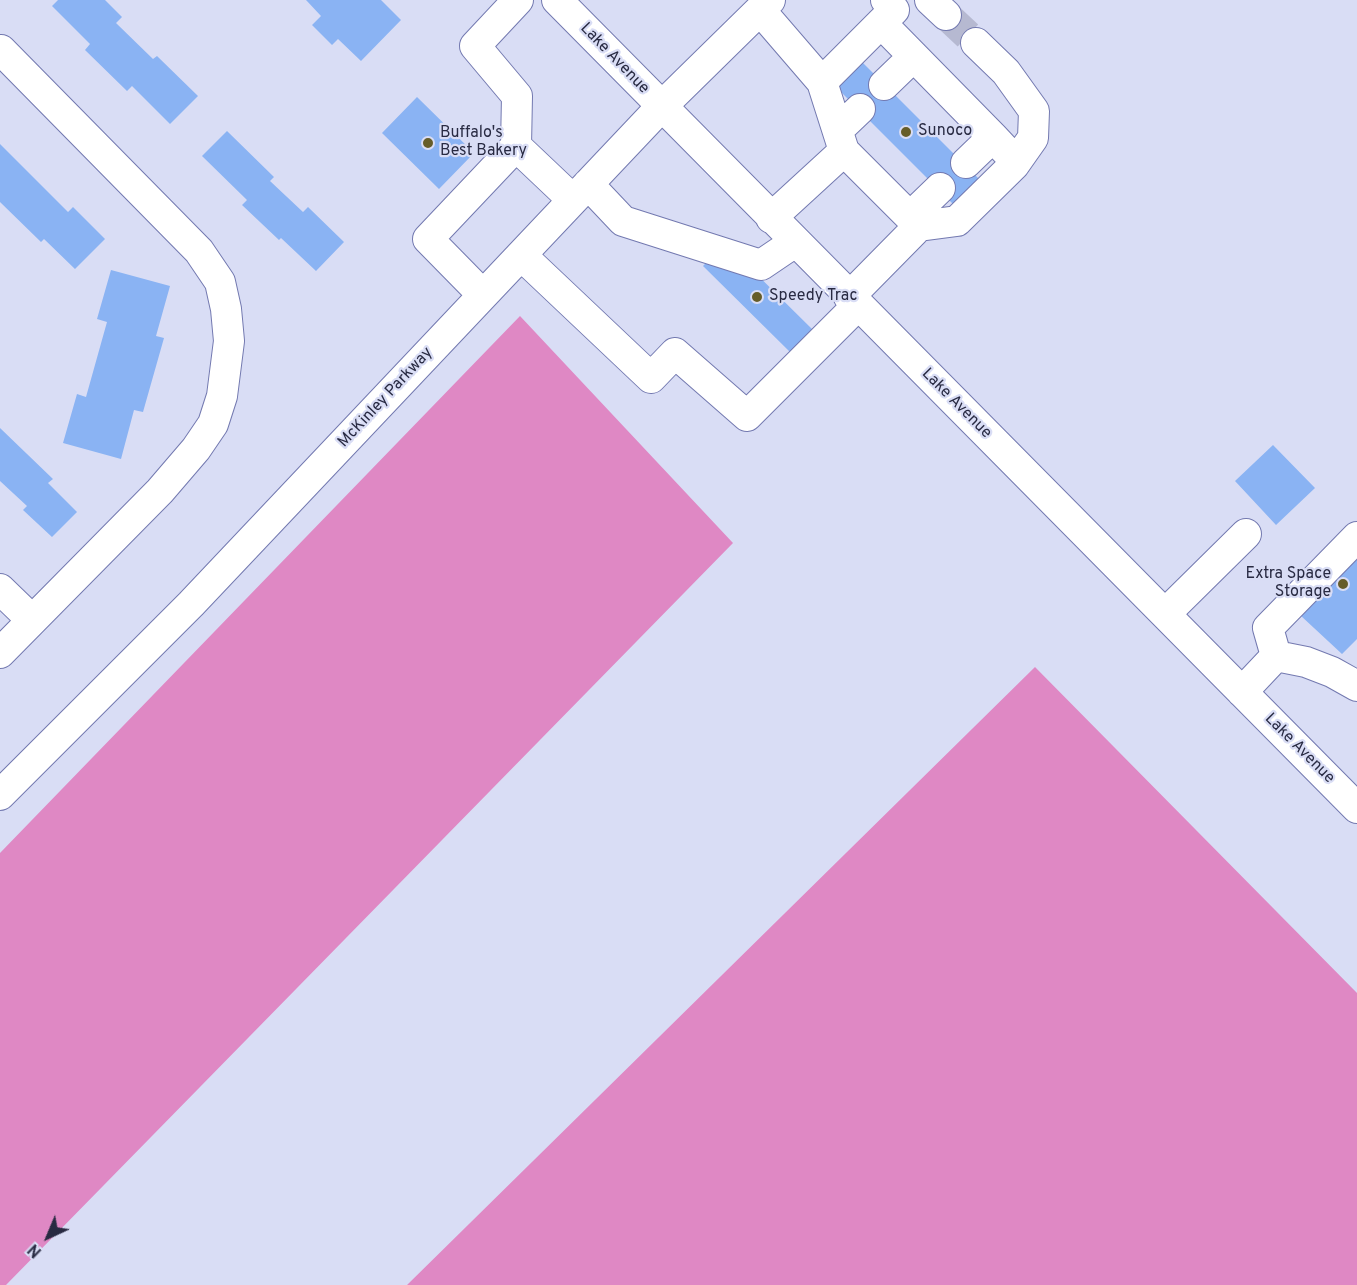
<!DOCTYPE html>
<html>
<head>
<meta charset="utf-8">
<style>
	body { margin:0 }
	#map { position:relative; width:1357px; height:1285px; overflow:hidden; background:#d9ddf5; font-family:Overpass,sans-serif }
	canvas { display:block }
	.north { position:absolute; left:18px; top:1207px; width:60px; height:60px; -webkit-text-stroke:4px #d9ddf5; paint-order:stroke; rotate:224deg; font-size:16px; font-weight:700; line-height:24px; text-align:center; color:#282a42 }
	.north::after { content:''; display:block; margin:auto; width:21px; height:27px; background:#282a42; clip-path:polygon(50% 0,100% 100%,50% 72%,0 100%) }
</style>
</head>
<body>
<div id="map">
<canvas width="1357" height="1285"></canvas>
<div class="north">N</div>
</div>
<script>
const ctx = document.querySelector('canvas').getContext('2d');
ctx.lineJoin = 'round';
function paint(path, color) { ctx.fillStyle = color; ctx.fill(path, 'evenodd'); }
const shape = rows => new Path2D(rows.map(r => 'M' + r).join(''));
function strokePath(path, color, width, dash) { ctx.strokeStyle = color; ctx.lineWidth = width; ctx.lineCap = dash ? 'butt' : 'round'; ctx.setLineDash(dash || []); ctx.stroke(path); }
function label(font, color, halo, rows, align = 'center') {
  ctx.font = font + ' Overpass,sans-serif'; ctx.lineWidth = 4.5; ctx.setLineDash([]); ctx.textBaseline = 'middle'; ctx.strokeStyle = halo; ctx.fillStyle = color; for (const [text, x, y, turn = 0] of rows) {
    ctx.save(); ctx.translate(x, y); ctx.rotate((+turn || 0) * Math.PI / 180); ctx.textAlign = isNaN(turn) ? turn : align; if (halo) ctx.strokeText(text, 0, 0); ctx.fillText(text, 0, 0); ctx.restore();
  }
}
const forest = shape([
	[520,316,733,543,6,1285,0,1285,0,853],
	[1035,667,1357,993,1357,1285,407,1285]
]);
const building = shape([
	[58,0,105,0,122,17,116,23,153,59,157,56,198,96,170,124,132,86,127,91,85,50,90,44,52,6],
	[306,0,381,0,401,20,361,61,338,39,332,45,312,25,321,16],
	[853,53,985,185,959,210,828,79],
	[417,97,474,153,439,189,382,133],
	[227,131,274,177,270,181,303,212,308,207,344,242,316,271,281,238,279,240,242,205,247,200,202,156],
	[0,144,68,212,73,207,105,239,75,269,44,239,41,242,0,202],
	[725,243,812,329,790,352,703,266],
	[111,270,170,286,156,336,164,338,143,412,134,410,121,459,63,443,77,394,86,397,107,322,97,319],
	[0,428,53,479,48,483,77,512,52,537,23,510,27,506,0,481],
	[1273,445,1315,488,1276,525,1235,481],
	[1357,553,1357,639,1342,654,1300,615]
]);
const minorTunnel = shape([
	[946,15,976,43]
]);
const minor = shape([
	[557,0,1357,808],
	[930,0,946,15],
	[760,10,822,82,894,10,886,0],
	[881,23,993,137],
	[822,82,844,151],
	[884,85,913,57],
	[838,130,860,109],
	[516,146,517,96,475,46,518,0],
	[966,163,993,137,1007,152],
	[588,184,623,221,761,265,795,242],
	[910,217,940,188],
	[771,218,844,151,919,226,849,297],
	[919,226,957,221,1014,165,1033,138,1034,111,1006,72,976,43],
	[521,255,651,378,675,353,747,416,858,305],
	[483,295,428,239,516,146,573,200],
	[0,589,32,620],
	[1165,614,1246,534],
	[0,653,160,491,196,449,213,424,222,396,229,341,226,309,220,282,199,251,1,50],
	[1276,656,1268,628,1357,537],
	[1242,692,1276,656,1306,662,1332,672,1357,686],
	[0,795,191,604,661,107,770,0]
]);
const markers = [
	[906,132,6,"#665d29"],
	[428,143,6,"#665d29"],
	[757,297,6,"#665d29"],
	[1343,584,6,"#665d29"]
];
const streetNames = [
	["Lake Avenue",614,59,46],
	["McKinley Parkway",386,398,-47],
	["Lake Avenue",956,404,45],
	["Lake Avenue",1299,749,45]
];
const poiNames = [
	["Sunoco",918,132],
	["Buffalo's",440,134],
	["Best Bakery",440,152],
	["Speedy Trac",769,297],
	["Extra Space",1331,575,"right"],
	["Storage",1331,593,"right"]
];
paint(forest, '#df88c4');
paint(building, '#8ab3f3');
strokePath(minorTunnel, '#b6b9d1', 30, [30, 15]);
strokePath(minor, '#7379b0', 32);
strokePath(minor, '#fff', 30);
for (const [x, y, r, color] of markers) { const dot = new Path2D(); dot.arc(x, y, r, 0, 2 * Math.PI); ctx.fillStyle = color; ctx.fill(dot); strokePath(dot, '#d9ddf5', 2); }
label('16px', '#282a42', '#d9ddf5', streetNames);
label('16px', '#282a42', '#d9ddf5', poiNames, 'left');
</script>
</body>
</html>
